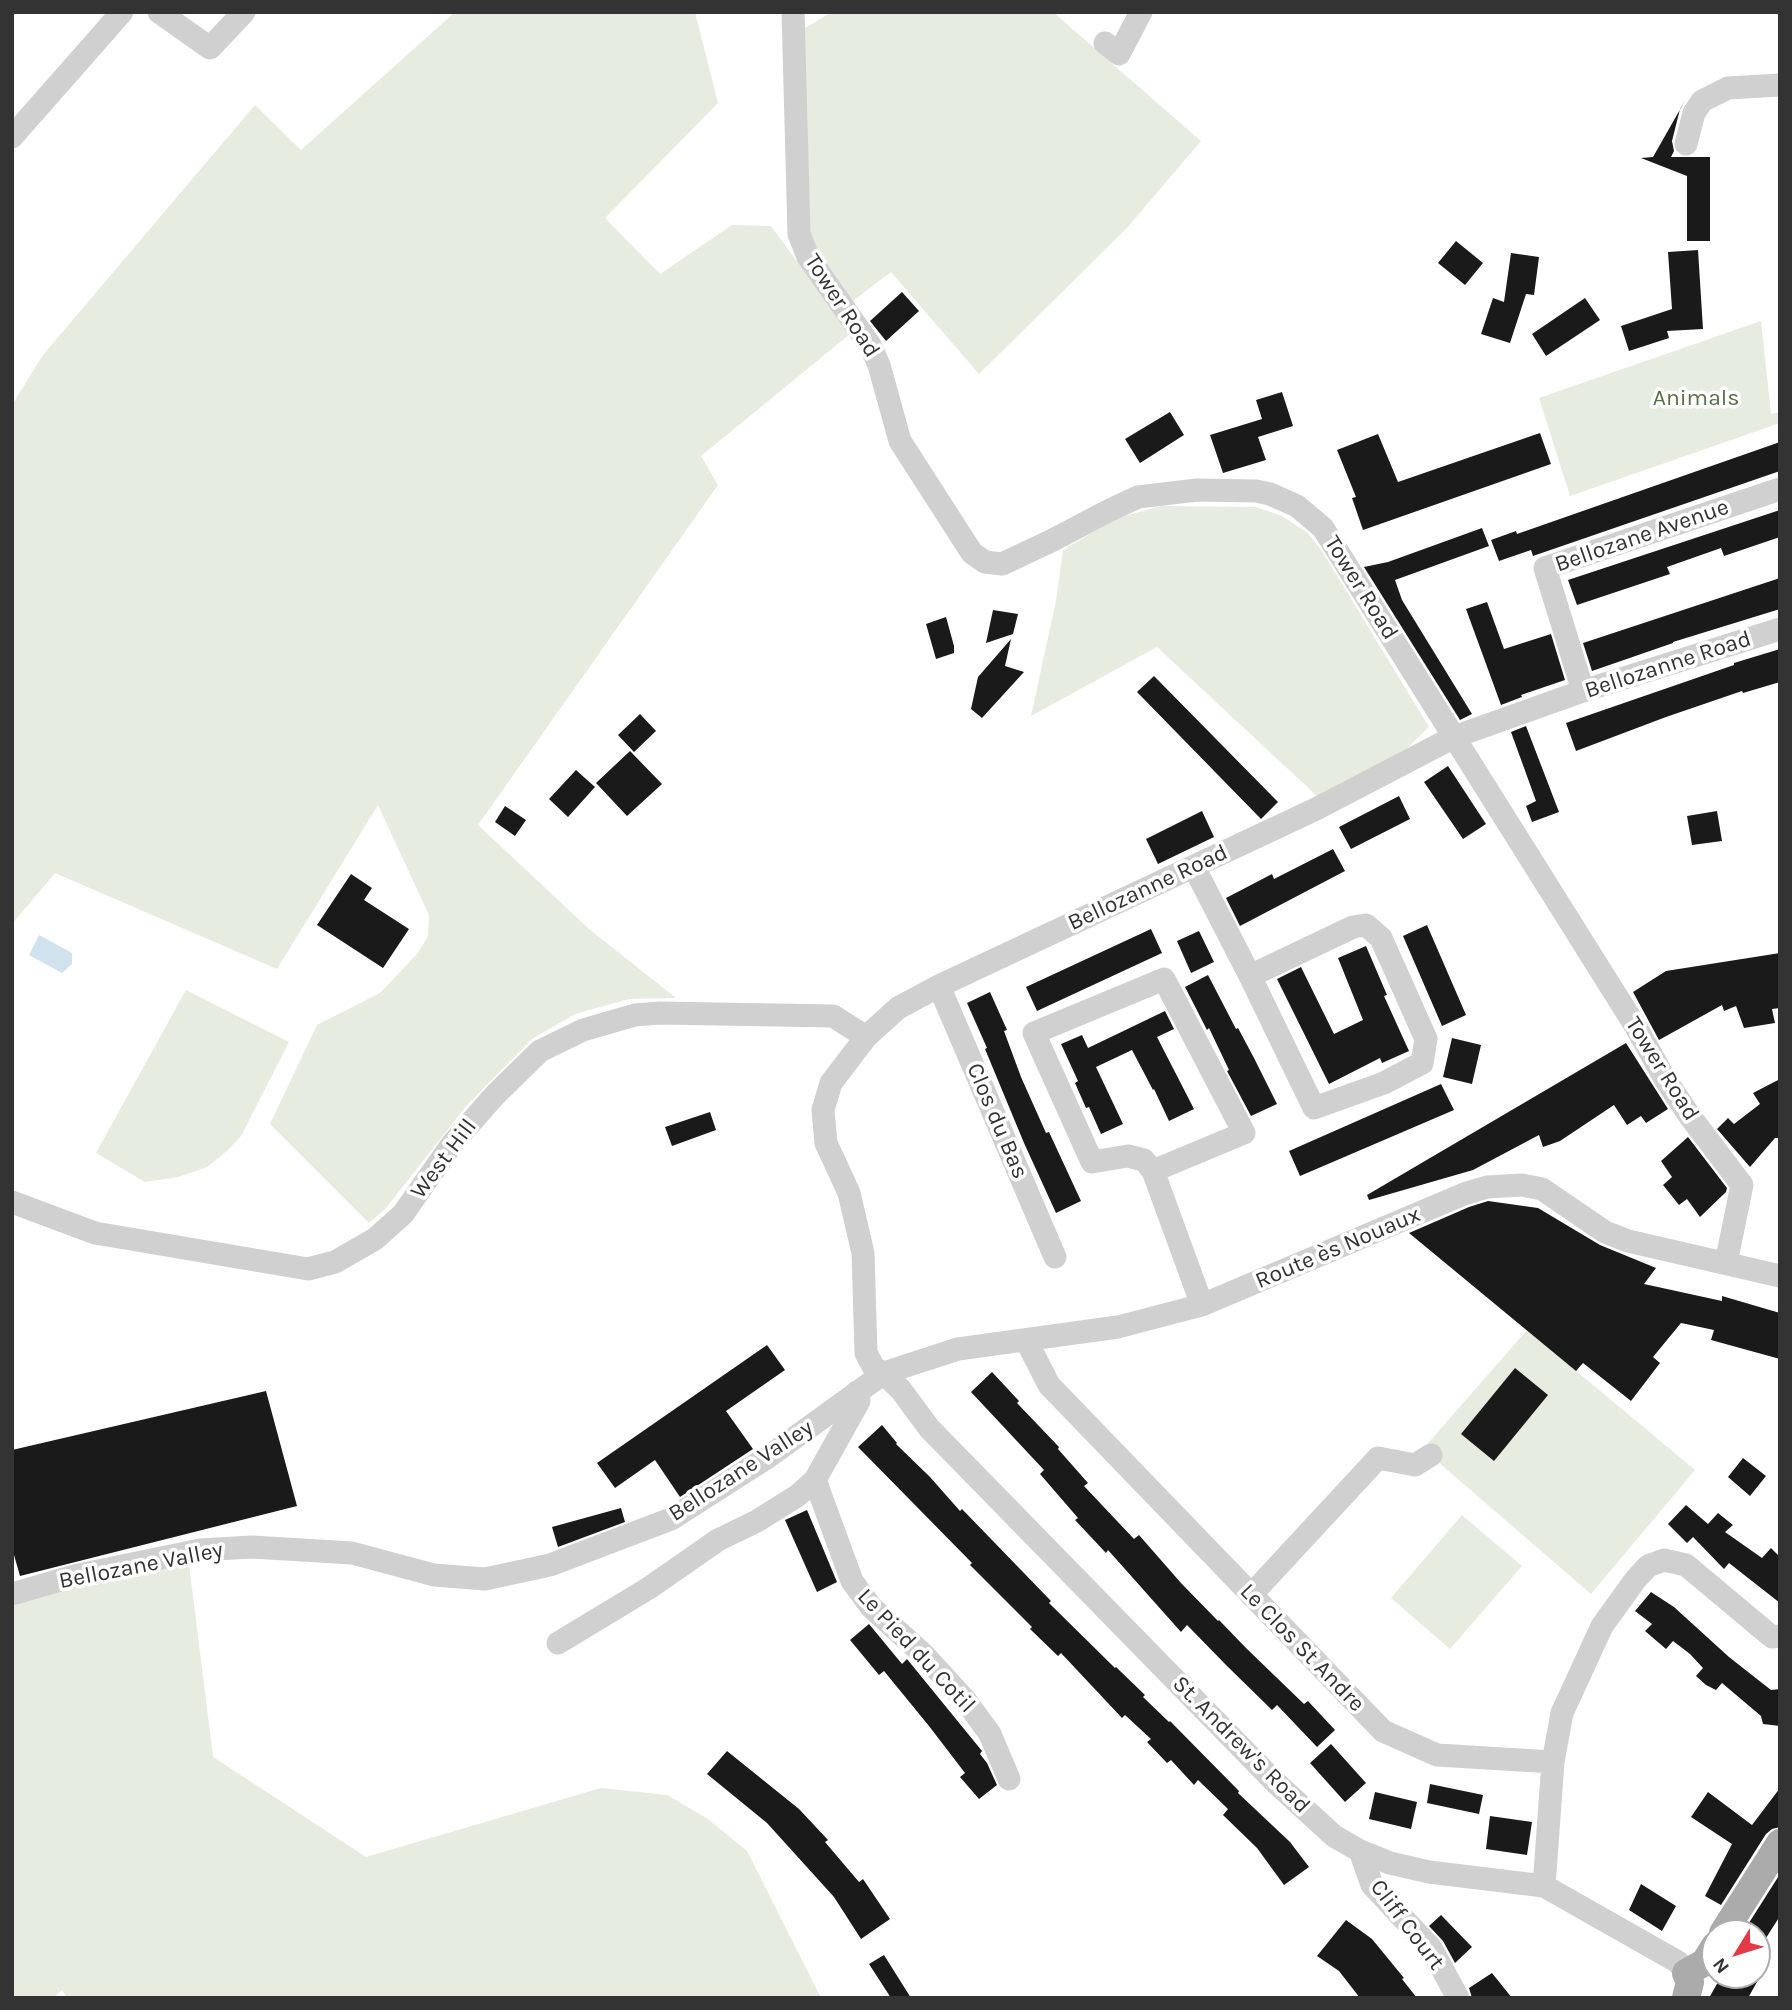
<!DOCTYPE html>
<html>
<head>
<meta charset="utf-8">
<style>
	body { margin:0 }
	#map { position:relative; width:1792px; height:2010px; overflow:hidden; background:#fff; font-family:Karla,sans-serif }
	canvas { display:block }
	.frame { position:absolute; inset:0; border:14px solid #333; pointer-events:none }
	.north { position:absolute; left:1701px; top:1919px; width:70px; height:70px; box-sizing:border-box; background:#fff; border:2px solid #adadad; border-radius:50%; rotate:232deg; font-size:19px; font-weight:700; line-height:28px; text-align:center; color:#333 }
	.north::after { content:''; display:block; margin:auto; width:24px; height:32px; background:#e63946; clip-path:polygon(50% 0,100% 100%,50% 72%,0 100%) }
</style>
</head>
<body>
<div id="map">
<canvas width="1792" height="2010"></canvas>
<div class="frame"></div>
<div class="north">N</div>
</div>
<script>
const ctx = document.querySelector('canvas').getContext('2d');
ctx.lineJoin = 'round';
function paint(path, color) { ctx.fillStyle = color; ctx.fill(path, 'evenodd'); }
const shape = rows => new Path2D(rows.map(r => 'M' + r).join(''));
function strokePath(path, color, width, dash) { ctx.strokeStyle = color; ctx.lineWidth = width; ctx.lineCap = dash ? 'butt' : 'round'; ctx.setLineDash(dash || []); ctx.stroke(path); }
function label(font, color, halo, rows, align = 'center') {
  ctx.font = font + ' Karla,sans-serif'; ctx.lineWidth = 7; ctx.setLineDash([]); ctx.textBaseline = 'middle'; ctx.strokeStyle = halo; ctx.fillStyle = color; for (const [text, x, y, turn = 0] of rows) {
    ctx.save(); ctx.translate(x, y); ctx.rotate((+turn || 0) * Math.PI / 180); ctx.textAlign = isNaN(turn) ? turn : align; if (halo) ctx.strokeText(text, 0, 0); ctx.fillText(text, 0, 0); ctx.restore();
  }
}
const green = shape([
	[455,12,695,12,718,103,605,218,660,274,732,225,771,226,850,334,701,456,718,485,478,825,589,929,676,998,629,999,575,1014,532,1039,467,1105,386,1208,369,1223,270,1124,317,1025,380,993,418,953,428,936,429,915,378,805,277,969,55,873,12,924,12,405,43,355,255,105,301,150],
	[832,12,1053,12,1201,141,1126,229,979,374,891,272,853,301,822,261,808,228,803,29],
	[1761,321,1771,414,1780,412,1780,423,1570,496,1539,398],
	[1161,506,1256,507,1282,516,1308,533,1322,551,1429,727,1398,757,1318,797,1157,647,1031,716,1056,601,1063,550,1117,518],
	[186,990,289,1042,241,1136,227,1151,207,1167,178,1177,145,1182,96,1153],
	[1527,1330,1695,1470,1591,1594,1423,1449],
	[1462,1515,1522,1566,1450,1649,1391,1598],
	[189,1564,213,1757,366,1857,601,1788,667,1795,708,1819,747,1851,821,1998,67,1998,62,1990,53,1998,12,1998,12,1606,80,1582]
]);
const water = shape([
	[39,935,72,953,72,964,62,973,29,955]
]);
const building = shape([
	[1686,99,1680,109,1672,141,1674,151,1671,157,1710,157,1710,241,1687,241,1687,176,1641,158,1653,157],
	[1456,241,1483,263,1465,285,1438,263],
	[1698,250,1703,329,1667,331,1669,338,1629,351,1621,326,1672,309,1668,252],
	[1511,253,1539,257,1534,295,1526,294,1510,343,1481,334,1493,298,1504,302],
	[902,292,919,311,886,341,870,321],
	[1585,298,1600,320,1546,356,1532,334],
	[1282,392,1293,426,1258,437,1266,460,1223,473,1210,435,1262,419,1256,400],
	[1170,412,1184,435,1140,463,1125,439],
	[1540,433,1551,464,1363,530,1352,498,1356,497,1337,450,1378,434,1398,482],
	[1780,442,1780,471,1533,556,1531,550,1499,561,1491,540,1516,531,1517,534],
	[1780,510,1780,537,1724,556,1721,548,1667,567,1670,574,1577,605,1568,580],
	[1482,528,1489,546,1395,580,1402,600,1472,714,1460,720,1364,567,1388,562],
	[1780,578,1780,609,1673,642,1673,643,1592,671,1583,643],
	[1487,602,1504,649,1551,634,1565,680,1521,695,1522,697,1501,705,1466,609],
	[993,610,1018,614,1013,634,986,643],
	[946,617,954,646,954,653,936,659,926,624],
	[1011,639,1005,666,1024,672,982,718,971,709,978,677],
	[1780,649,1780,682,1743,693,1742,691,1666,717,1576,751,1566,723,1734,665,1734,663],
	[1154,676,1278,802,1261,819,1137,692],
	[640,714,656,731,634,752,618,735],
	[1526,726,1559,812,1532,822,1526,806,1536,801,1511,732],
	[630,751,662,784,627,816,596,783],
	[1448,766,1486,824,1463,839,1424,782],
	[576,770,595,787,568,817,549,799],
	[1399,796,1410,819,1351,849,1339,827],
	[505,806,526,820,515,836,495,822],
	[1202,811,1214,837,1158,864,1146,839],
	[1717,811,1722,841,1692,845,1687,816],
	[1333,849,1345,871,1240,926,1226,898,1272,874,1274,879],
	[351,874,372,888,364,900,409,929,383,968,317,925],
	[1427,925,1466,1015,1442,1026,1403,936],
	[1151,929,1162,953,1037,1011,1026,987],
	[1199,931,1214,962,1191,973,1177,941],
	[1366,946,1387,995,1384,996,1409,1051,1382,1063,1380,1058,1329,1084,1277,979,1301,967,1334,1034,1363,1020,1338,958],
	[1780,953,1780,1008,1772,1009,1775,1023,1744,1028,1736,1006,1724,1011,1722,1005,1659,1040,1633,992,1666,971],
	[1208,975,1236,1029,1238,1028,1254,1058,1277,1104,1251,1116,1227,1071,1229,1070,1209,1028,1207,1030,1185,987],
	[990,992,1007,1030,1004,1031,1021,1077,1046,1133,1049,1132,1081,1201,1056,1213,1024,1143,985,1049,987,1048,967,1003],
	[1165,1011,1174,1029,1157,1037,1194,1109,1169,1121,1154,1089,1153,1090,1132,1050,1096,1067,1123,1124,1101,1134,1089,1107,1086,1108,1075,1083,1078,1081,1061,1044,1082,1035,1088,1048],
	[1452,1038,1481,1045,1472,1084,1443,1077],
	[1626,1043,1668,1109,1646,1123,1641,1116,1627,1125,1614,1105,1560,1141,1543,1147,1539,1135,1473,1170,1369,1200,1367,1195],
	[1780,1079,1780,1138,1775,1138,1750,1167,1717,1129,1728,1118,1734,1124,1760,1104,1753,1093],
	[1441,1084,1454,1110,1300,1176,1289,1151],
	[710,1112,716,1130,672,1146,665,1127],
	[1688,1137,1727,1188,1726,1192,1700,1217,1687,1199,1679,1205,1663,1185,1672,1177,1661,1161],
	[1488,1201,1538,1208,1600,1245,1656,1268,1644,1284,1722,1301,1722,1296,1780,1313,1780,1359,1711,1340,1714,1330,1681,1323,1653,1357,1660,1363,1631,1401,1583,1363,1576,1371,1409,1233,1469,1207],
	[767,1345,785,1370,726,1411,753,1449,680,1497,655,1460,615,1488,597,1463],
	[1515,1368,1548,1395,1494,1461,1461,1434],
	[992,1372,1019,1401,1017,1403,1059,1447,1058,1449,1088,1483,1084,1486,1134,1539,1139,1535,1181,1583,1218,1621,1219,1620,1246,1648,1304,1704,1308,1701,1335,1730,1317,1747,1277,1705,1272,1710,1227,1666,1187,1625,1181,1632,1108,1550,1106,1553,1075,1520,1078,1518,1040,1474,1044,1470,971,1392],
	[266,1391,297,1506,20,1576,12,1548,12,1450],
	[882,1425,897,1443,896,1444,930,1477,960,1511,962,1509,1051,1601,1049,1603,1115,1668,1116,1667,1145,1695,1143,1697,1169,1722,1170,1721,1239,1791,1238,1793,1290,1842,1309,1867,1284,1885,1257,1848,1223,1815,1228,1809,1198,1780,1194,1785,1171,1760,1167,1763,1147,1742,1151,1739,1125,1715,1122,1718,1061,1653,1058,1656,1030,1629,1032,1627,970,1565,972,1563,858,1447],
	[1743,1458,1766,1476,1750,1496,1728,1477],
	[1686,1505,1708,1524,1718,1513,1733,1525,1725,1532,1762,1558,1771,1548,1780,1557,1780,1603,1729,1563,1724,1569,1693,1537,1687,1543,1668,1524],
	[621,1508,625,1522,558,1547,552,1527],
	[807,1510,837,1582,817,1592,785,1520],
	[1651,1592,1674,1607,1729,1657,1771,1690,1780,1689,1780,1726,1763,1724,1761,1716,1722,1683,1716,1690,1706,1685,1696,1676,1703,1668,1690,1654,1673,1641,1666,1649,1645,1631,1652,1624,1635,1611],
	[869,1624,902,1664,907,1659,982,1751,980,1754,987,1763,997,1785,979,1799,960,1777,965,1773,929,1726,884,1671,879,1675,850,1640],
	[1331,1744,1366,1783,1345,1802,1310,1763],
	[727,1751,799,1809,828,1840,825,1842,859,1882,863,1879,890,1919,861,1939,834,1897,767,1823,707,1774],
	[1430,1784,1483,1795,1479,1814,1427,1803],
	[1780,1788,1780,1827,1772,1829,1766,1834,1721,1905,1705,1896,1732,1844,1691,1817,1708,1792,1752,1825],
	[1375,1792,1417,1802,1411,1829,1369,1819],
	[1490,1816,1532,1822,1527,1855,1486,1849],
	[1780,1874,1780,1916,1766,1938,1747,1926],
	[1641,1884,1676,1906,1662,1931,1629,1910],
	[1441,1915,1472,1947,1455,1963,1443,1941,1429,1926],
	[1346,1920,1372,1939,1404,1978,1402,1979,1417,1998,1360,1998,1339,1971,1317,1956],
	[884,1955,911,1998,891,1998,869,1964],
	[1492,1973,1512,1998,1472,1998,1469,1988],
	[1722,1975,1761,1975,1748,1998,1709,1998]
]);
const minor = shape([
	[159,12,210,48,244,12],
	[793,12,799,234,808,257,870,345,879,365,900,441,972,553,985,562,1002,564,1051,541,1110,510,1138,497,1197,490,1256,491,1270,494,1297,506,1323,528,1636,1027,1665,1079,1689,1115,1742,1185,1726,1263],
	[1105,43,1119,54,1141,12],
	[12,137,122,12],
	[1686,144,1694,113,1702,101,1728,88,1780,85],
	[1583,691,1545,568,1780,489],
	[1194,867,1250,976,1353,927,1366,925,1381,938,1426,1039,1422,1063,1384,1083,1314,1108,1250,976],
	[939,986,1055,1257],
	[1153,1171,1244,1133,1164,979,1034,1033,1092,1162,1128,1156,1144,1160,1153,1171,1202,1305],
	[12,1202,95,1233,308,1269,335,1262,375,1239,403,1214,452,1144,495,1095,540,1051,583,1030,635,1015,660,1013,833,1016,866,1037],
	[1026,1340,1049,1385,1383,1731,1437,1755,1553,1762,1544,1886],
	[815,1480,852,1581,871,1607,923,1654,966,1701,990,1734,1009,1779],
	[12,1594,74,1576,200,1550,252,1547,352,1553,434,1575,485,1579,550,1565,671,1519,768,1457,884,1373,958,1349,1118,1327,1202,1305,1464,1194,1487,1187,1522,1185,1542,1189,1605,1232,1628,1241,1780,1276],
	[1251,1595,1378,1458,1415,1465,1431,1455],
	[558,1643,649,1588,718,1540,757,1521,797,1496,815,1480,859,1401,857,1392],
	[1553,1762,1562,1713,1602,1626,1636,1579,1648,1566,1664,1560,1686,1565,1772,1637,1780,1636],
	[1360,1851,1372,1885,1431,1948,1458,1998],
	[1686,1973,1678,1962,1544,1886,1429,1872,1390,1863,1360,1851,1334,1836,1275,1782,929,1428,901,1390,884,1373,874,1368,866,1353,863,1253,849,1193,826,1143,823,1110,831,1083,866,1037,898,1008,939,986,1316,809,1454,737,1583,691,1780,629]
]);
const major = shape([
	[1723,1933,1780,1843],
	[1686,1998,1690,1982,1686,1973,1705,1962,1715,1946]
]);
const streetNames = [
	["Tower Road",842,306,57],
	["Bellozane Avenue",1642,536,-19],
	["Tower Road",1361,588,58],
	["Bellozanne Road",1668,665,-18],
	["Bellozanne Road",1148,888,-25],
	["Tower Road",1662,1069,58],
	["Clos du Bas",997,1121,67],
	["West Hill",444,1159,-53],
	["Route ès Nouaux",1338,1248,-23],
	["Bellozane Valley",741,1471,-33],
	["Bellozane Valley",141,1566,-11],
	["Le Clos St Andre",1302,1648,46],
	["Le Pied du Cotil",916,1651,47],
	["St. Andrew's Road",1241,1745,45],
	["Cliff Court",1407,1925,53]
];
const parkNames = [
	["Animals",1696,398]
];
paint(green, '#e6ecdf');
paint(water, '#cfe2ee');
paint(building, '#1a1a1a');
strokePath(minor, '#d0d0d0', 23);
strokePath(major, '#ababab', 28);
label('23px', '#333', '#fff', streetNames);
label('23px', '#56703f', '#fff', parkNames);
</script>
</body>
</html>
